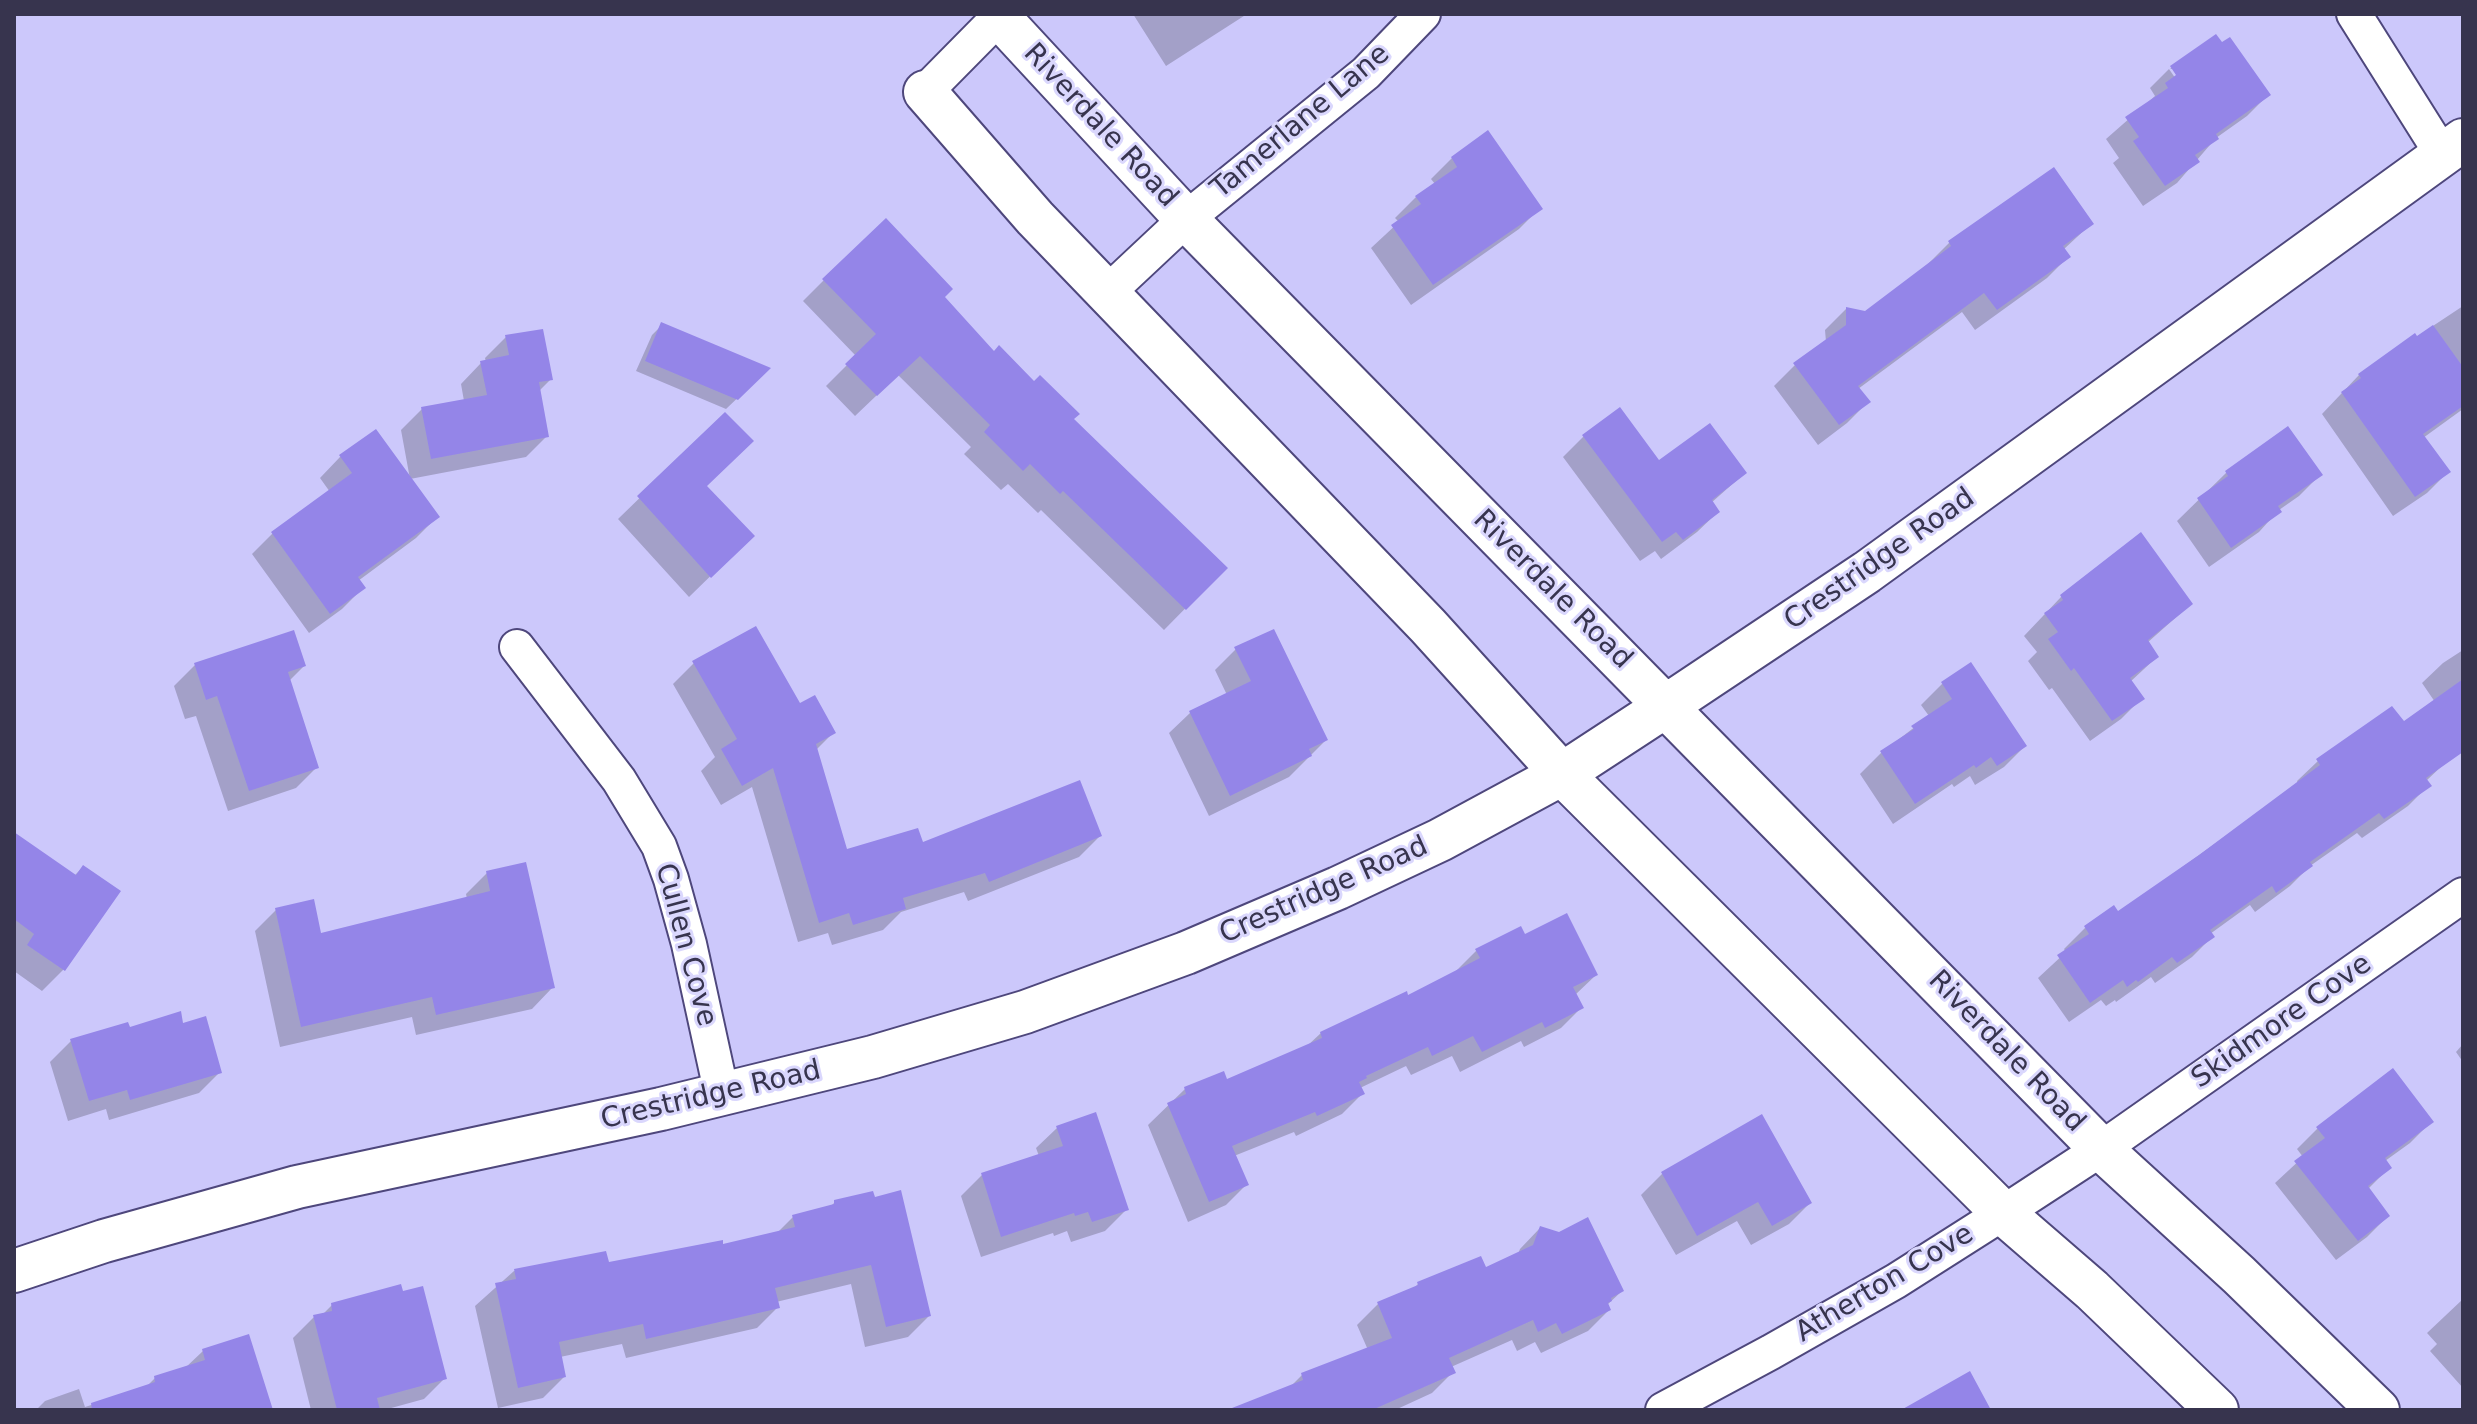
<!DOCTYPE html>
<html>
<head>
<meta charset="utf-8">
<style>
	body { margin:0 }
	#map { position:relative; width:2477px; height:1424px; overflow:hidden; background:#ccc8fb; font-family:"DejaVu Sans",sans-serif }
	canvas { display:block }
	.frame { position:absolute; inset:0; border:16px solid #37344e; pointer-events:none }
</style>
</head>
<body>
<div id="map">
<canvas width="2477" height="1424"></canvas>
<div class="frame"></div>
</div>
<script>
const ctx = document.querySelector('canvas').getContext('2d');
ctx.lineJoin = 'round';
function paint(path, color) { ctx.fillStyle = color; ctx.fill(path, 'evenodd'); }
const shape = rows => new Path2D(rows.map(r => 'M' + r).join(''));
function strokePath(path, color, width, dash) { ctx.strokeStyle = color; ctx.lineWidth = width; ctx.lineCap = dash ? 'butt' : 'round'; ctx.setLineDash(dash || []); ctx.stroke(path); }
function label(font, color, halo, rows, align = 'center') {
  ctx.font = font + ' "DejaVu Sans",sans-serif'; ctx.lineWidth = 6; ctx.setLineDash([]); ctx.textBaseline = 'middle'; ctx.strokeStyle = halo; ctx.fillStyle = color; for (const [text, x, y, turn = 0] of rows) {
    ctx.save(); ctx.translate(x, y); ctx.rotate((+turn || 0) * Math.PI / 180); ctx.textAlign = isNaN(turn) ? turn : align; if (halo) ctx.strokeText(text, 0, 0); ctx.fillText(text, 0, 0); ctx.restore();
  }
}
const shadow = shape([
	[1133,14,1247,14,1166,66],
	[2216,36,2268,95,2247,116,2216,138,2177,183,2143,206,2113,163,2119,158,2106,139,2155,96,2150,88,2169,69,2180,85,2174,69,2170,69],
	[1452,158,1540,208,1519,229,1411,305,1371,248,1399,222,1395,218,1416,197,1435,184,1431,179],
	[2091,224,2063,250,2068,257,2047,278,1975,330,1962,312,1858,389,1868,402,1847,423,1818,445,1774,386,1795,365,1826,342,1825,330,1846,309,1865,313,1928,264,1949,243],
	[824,280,942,297,994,354,1071,419,1225,568,1164,630,1041,510,1038,513,1008,484,1001,490,964,454,971,447,898,375,855,416,826,386,856,356,803,301],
	[2463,306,2463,409,2423,438,2448,472,2427,493,2393,516,2322,414,2359,375],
	[662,325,768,369,726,409,636,371,652,335],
	[506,337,551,379,538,392,547,436,526,457,410,479,401,430,422,409,464,401,461,384,481,363,486,362,485,358],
	[725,415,704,487,731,556,689,597,618,519],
	[2288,429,2320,475,2299,496,2279,510,2259,532,2209,567,2177,521,2226,473],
	[375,432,437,517,416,538,358,581,363,588,342,609,309,633,252,554,273,533,330,492,320,478,340,457],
	[1584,436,1658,463,1745,473,1711,503,1718,512,1697,532,1661,559,1655,551,1640,561,1563,457],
	[2141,535,2191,604,2147,643,2157,657,2130,682,2142,698,2121,719,2090,741,2052,688,2049,690,2028,661,2037,652,2024,636,2061,597],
	[1236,649,1326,740,1289,777,1209,816,1169,733,1190,713,1227,695,1215,670],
	[2463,650,2463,746,2426,781,2429,785,2408,806,2362,838,2357,833,2310,866,2290,886,2255,912,2250,905,2210,934,2212,937,2192,957,2155,983,2151,977,2116,1002,2115,1000,2106,1006,2101,1000,2069,1022,2038,978,2066,952,2064,949,2085,928,2113,908,2117,914,2298,784,2297,781,2318,761,2403,724,2435,702,2422,683,2443,663],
	[694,663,799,706,834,732,816,750,846,851,1100,836,1079,857,968,901,964,892,901,912,883,930,832,945,828,933,798,942,752,787,721,805,701,771,715,757,673,684],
	[195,665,304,666,289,681,317,767,296,788,228,811,196,716,185,719,174,686],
	[1971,665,2025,746,2004,767,1975,785,1970,776,1954,787,1952,784,1893,824,1860,774,1881,753,1929,716,1921,705,1942,684],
	[14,834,74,876,83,867,118,891,63,970,42,991,14,971],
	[487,873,552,988,532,1009,416,1035,412,1017,280,1047,255,931,276,910,320,935,467,899,466,894],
	[1520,929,1524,937,1596,975,1575,995,1582,1007,1561,1028,1524,1047,1521,1041,1460,1072,1452,1056,1411,1075,1406,1066,1360,1088,1363,1093,1342,1114,1296,1136,1294,1132,1234,1156,1246,1185,1226,1205,1188,1222,1148,1125,1185,1089,1226,1081,1307,1046,1321,1033,1407,997,1455,972,1476,951],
	[182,1026,220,1072,199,1093,109,1120,106,1109,68,1121,50,1062,71,1041,128,1029],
	[2463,1044,2463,1062,2456,1052],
	[1761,1117,1810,1203,1789,1224,1751,1245,1737,1221,1676,1255,1641,1195,1662,1174],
	[2431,1122,2410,1143,2385,1161,2390,1167,2368,1189,2388,1216,2367,1237,2336,1260,2275,1183,2303,1157,2297,1149,2318,1128],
	[1057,1128,1126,1210,1105,1231,1071,1242,1067,1231,1054,1236,1053,1233,981,1257,961,1196,982,1175,1039,1156,1036,1148],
	[835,1202,929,1316,908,1337,865,1347,851,1284,776,1302,778,1307,757,1328,626,1358,622,1344,560,1357,564,1377,543,1398,498,1408,475,1306,514,1271,607,1264,722,1246,776,1234,793,1217,829,1208],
	[1540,1228,1622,1291,1607,1305,1609,1310,1588,1331,1541,1353,1535,1342,1517,1351,1512,1340,1451,1367,1453,1372,1432,1393,1395,1410,1245,1410,1290,1387,1302,1375,1368,1350,1357,1325,1378,1304,1413,1289,1418,1284,1485,1270,1518,1254,1520,1249],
	[402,1294,445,1378,424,1399,384,1410,311,1410,293,1338,314,1317,322,1315,332,1305],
	[2463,1299,2463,1388,2430,1351,2437,1344,2427,1333],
	[203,1351,266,1410,36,1410,45,1401,79,1389,85,1407,145,1388,155,1378,185,1368]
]);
const building = shape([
	[2216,34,2222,42,2230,37,2271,95,2216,134,2219,139,2195,155,2200,162,2165,186,2133,141,2139,137,2125,117,2168,88,2165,83,2176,75,2170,66],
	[1488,130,1543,209,1433,285,1391,225,1421,204,1415,196,1457,167,1451,157],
	[2054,167,2094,224,2063,246,2071,257,1997,310,1984,293,1858,386,1871,402,1839,425,1793,363,1846,325,1846,307,1865,311,1951,246,1948,241],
	[886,218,953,289,945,297,994,351,999,345,1034,381,1040,375,1080,414,1074,419,1228,568,1186,610,1063,491,1060,494,1030,464,1023,471,984,432,990,425,920,356,877,396,845,364,876,334,822,279],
	[661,322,771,368,738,400,645,361],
	[2433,325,2463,367,2463,406,2423,434,2451,472,2415,497,2341,392,2361,378,2358,374,2415,333,2417,336],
	[543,329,553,380,539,382,549,437,431,459,421,407,487,395,480,361,509,355,505,335],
	[1620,407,1659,460,1710,423,1747,473,1712,500,1720,512,1683,540,1676,532,1662,542,1582,435],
	[725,412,754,441,707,486,755,536,711,578,637,496],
	[2288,426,2323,475,2278,506,2282,512,2231,548,2197,498,2228,476,2225,471],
	[376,429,440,517,358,577,366,588,330,614,271,532,352,473,339,455],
	[2141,532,2193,604,2148,640,2159,657,2130,678,2145,699,2112,721,2074,668,2071,671,2048,639,2058,632,2044,613,2063,600,2060,595],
	[756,626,800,703,815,695,836,733,816,744,847,849,918,828,923,842,1080,780,1102,836,989,882,985,873,903,898,906,909,853,925,849,913,819,923,773,768,742,786,721,749,737,739,692,661],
	[1274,629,1328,740,1309,749,1312,756,1230,796,1189,711,1251,681,1234,647],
	[294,630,306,666,288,672,319,768,249,791,217,696,206,700,194,663],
	[1971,662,2027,746,1997,766,1991,757,1976,768,1974,765,1915,804,1880,751,1914,729,1911,726,1952,699,1941,682],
	[2463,679,2463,752,2426,778,2432,786,2384,819,2379,813,2310,862,2313,866,2276,893,2272,886,2210,930,2215,937,2177,963,2172,957,2138,982,2136,980,2127,987,2123,980,2090,1003,2057,955,2089,934,2084,926,2114,905,2118,911,2199,855,2320,765,2316,759,2392,706,2404,721],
	[14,832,76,875,83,865,121,891,65,971,27,945,34,934,14,919],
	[526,862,555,988,436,1015,432,997,301,1027,275,908,314,899,321,933,490,891,486,871],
	[1567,913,1598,975,1573,987,1584,1008,1545,1028,1542,1022,1482,1052,1473,1036,1432,1056,1428,1047,1366,1076,1367,1078,1359,1082,1365,1094,1317,1116,1315,1112,1232,1146,1249,1185,1209,1202,1167,1103,1186,1094,1184,1087,1224,1071,1227,1079,1322,1038,1320,1032,1407,991,1408,995,1480,958,1475,949,1521,926,1525,934],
	[181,1011,183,1023,206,1016,222,1073,130,1100,127,1090,89,1101,70,1039,128,1022,130,1027],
	[2393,1068,2434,1122,2385,1158,2392,1168,2368,1186,2390,1216,2358,1241,2294,1161,2325,1138,2316,1127],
	[1096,1112,1129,1210,1092,1222,1088,1212,1075,1216,1074,1213,1001,1237,981,1173,1063,1146,1056,1126],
	[1762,1114,1812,1203,1772,1226,1758,1202,1697,1236,1661,1172],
	[901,1190,931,1316,886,1327,871,1265,775,1288,780,1308,646,1339,643,1324,559,1342,566,1377,518,1388,495,1283,516,1279,514,1269,606,1251,609,1262,723,1240,723,1244,795,1227,792,1215,834,1204,834,1200,873,1191,875,1197],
	[1588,1217,1624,1291,1611,1298,1612,1301,1608,1303,1611,1310,1562,1334,1556,1323,1538,1332,1533,1320,1449,1358,1456,1373,1372,1410,1232,1410,1232,1408,1303,1380,1301,1373,1392,1338,1377,1302,1418,1285,1417,1282,1481,1256,1486,1267,1533,1245,1540,1226,1559,1232],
	[401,1284,403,1291,423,1286,447,1379,377,1398,380,1410,337,1410,313,1315,332,1311,331,1303],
	[249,1334,273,1410,92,1410,91,1403,155,1382,154,1376,205,1360,202,1349],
	[1970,1371,1991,1410,1901,1410]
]);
const minor = shape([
	[2354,14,2442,154],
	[925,92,999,17],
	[1106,294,1186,219,1366,73,1423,14],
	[517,647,619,780,659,846,671,879,689,944,722,1095],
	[1663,1410,1771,1352,1896,1281,2003,1213,2101,1149,2463,895]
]);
const tertiary = shape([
	[999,17,1186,219,2101,1149,2239,1275,2378,1410],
	[925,92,1035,218,1428,626,1562,774,2003,1213,2092,1290,2217,1410],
	[14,1271,104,1241,297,1187,661,1109,873,1057,1025,1012,1186,953,1338,888,1440,840,1562,774,1666,706,1867,572,2463,140]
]);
const streetNames = [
	["Tamerlane Lane",1301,122,-40],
	["Riverdale Road",1100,126,47],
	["Crestridge Road",1880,560,-35],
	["Riverdale Road",1552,590,45],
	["Crestridge Road",1324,891,-24],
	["Cullen Cove",685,945,75],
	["Skidmore Cove",2282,1022,-35],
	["Riverdale Road",2006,1052,46],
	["Crestridge Road",711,1096,-13],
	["Atherton Cove",1885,1284,-31]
];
paint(shadow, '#0003');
paint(building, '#9485e8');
strokePath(minor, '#4e477c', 38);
strokePath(tertiary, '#4e477c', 46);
strokePath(minor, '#fff', 34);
strokePath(tertiary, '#fff', 42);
label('28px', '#37344e', '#dad7fd', streetNames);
</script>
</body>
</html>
